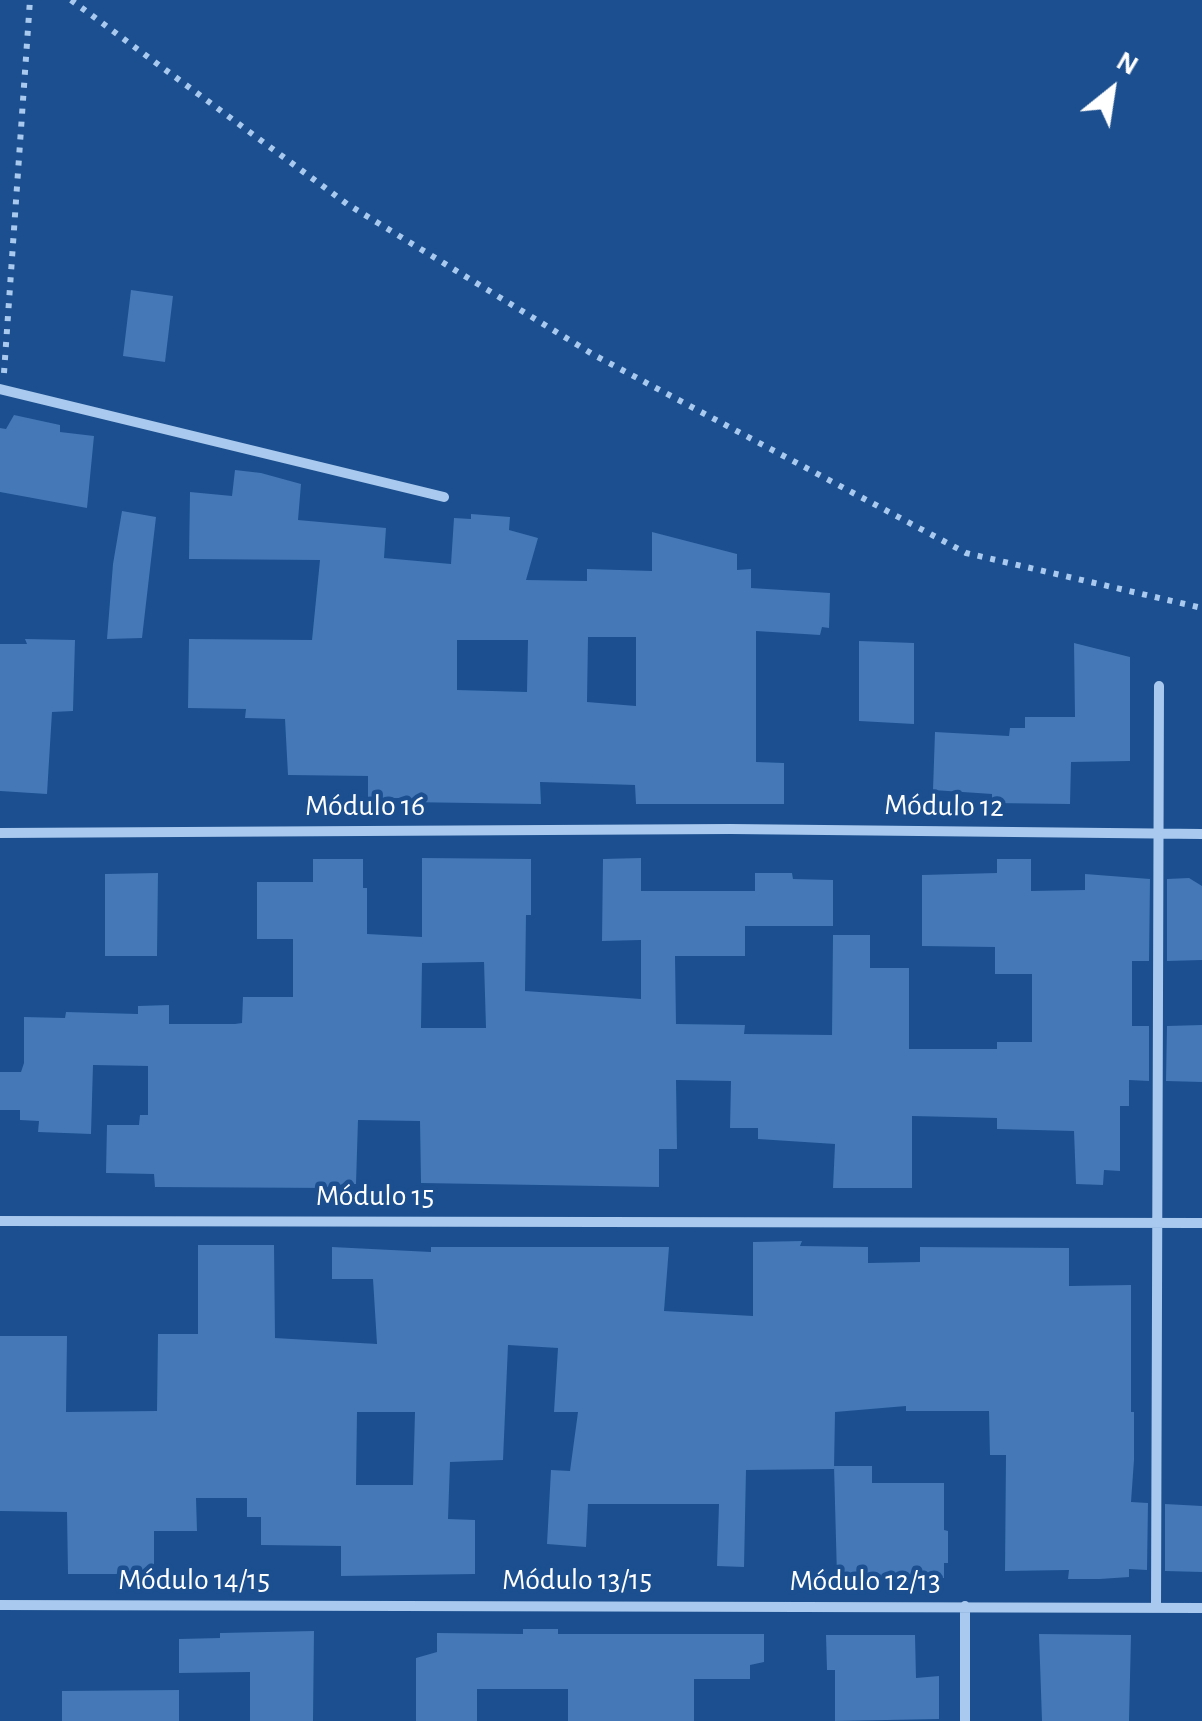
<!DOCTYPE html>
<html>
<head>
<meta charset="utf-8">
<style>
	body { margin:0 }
	#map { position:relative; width:1202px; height:1721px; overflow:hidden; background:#1b4f8f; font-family:"Alegreya Sans",sans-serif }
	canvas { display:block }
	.north { position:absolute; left:1062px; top:40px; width:100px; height:100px; -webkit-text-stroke:8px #1b4f8f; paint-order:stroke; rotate:30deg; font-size:28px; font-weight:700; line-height:40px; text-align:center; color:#fff }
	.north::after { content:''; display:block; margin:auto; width:35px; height:45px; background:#fff; clip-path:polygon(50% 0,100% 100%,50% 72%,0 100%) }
</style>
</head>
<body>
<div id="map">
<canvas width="1202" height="1721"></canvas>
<div class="north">N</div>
</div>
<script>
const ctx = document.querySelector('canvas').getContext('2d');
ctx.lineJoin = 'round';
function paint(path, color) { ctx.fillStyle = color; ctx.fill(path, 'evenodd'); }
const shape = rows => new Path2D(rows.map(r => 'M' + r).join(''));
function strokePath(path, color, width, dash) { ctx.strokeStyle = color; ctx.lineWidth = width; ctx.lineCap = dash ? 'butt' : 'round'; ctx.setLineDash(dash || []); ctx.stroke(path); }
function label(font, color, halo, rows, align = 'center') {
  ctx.font = font + ' "Alegreya Sans",sans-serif'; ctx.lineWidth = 9; ctx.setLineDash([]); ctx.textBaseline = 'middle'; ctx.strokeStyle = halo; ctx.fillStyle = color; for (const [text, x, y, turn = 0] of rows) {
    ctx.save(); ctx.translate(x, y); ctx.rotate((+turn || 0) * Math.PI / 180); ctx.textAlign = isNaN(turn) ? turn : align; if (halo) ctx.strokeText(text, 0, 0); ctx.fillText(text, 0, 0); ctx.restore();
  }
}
const building = shape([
	[131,290,173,296,165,362,123,356],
	[14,415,60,425,60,432,94,436,87,508,0,492,0,428,6,429],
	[235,470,261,473,301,484,298,520,386,528,384,558,451,564,454,518,471,519,471,514,510,517,509,530,538,538,526,580,587,581,587,569,652,571,652,532,737,554,737,570,751,569,751,588,830,593,829,628,822,627,820,635,756,631,756,762,784,763,784,804,636,804,635,785,540,782,541,804,404,802,404,798,368,798,368,776,288,775,285,719,245,718,246,709,188,708,189,639,312,640,320,560,189,559,190,492,232,496],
	[588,637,636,637,636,706,587,702],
	[457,640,528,640,527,692,457,690],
	[122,511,156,517,142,638,107,639,113,564],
	[25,639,75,640,73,711,52,712,47,794,0,791,0,644,27,644],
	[859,641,914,643,914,724,859,721],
	[1074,643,1130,657,1130,761,1071,762,1070,804,992,803,992,794,933,790,935,732,1009,736,1010,728,1025,728,1025,717,1075,717],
	[422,858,531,859,531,915,526,915,525,991,641,999,641,940,602,941,603,859,641,858,641,891,755,891,755,873,792,873,793,879,833,880,833,926,745,926,745,956,675,956,676,1024,745,1025,744,1034,832,1035,833,935,870,935,870,968,909,968,909,1049,997,1049,997,1042,1032,1042,1032,974,995,974,995,947,922,946,922,875,997,873,997,859,1031,859,1031,891,1085,890,1085,874,1150,879,1149,961,1132,961,1132,1026,1149,1026,1149,1081,1129,1080,1129,1106,1120,1106,1120,1171,1104,1170,1103,1185,1076,1184,1074,1131,997,1129,997,1118,912,1116,912,1188,833,1188,835,1144,758,1139,758,1128,730,1128,731,1081,676,1080,677,1149,659,1149,659,1187,421,1183,420,1121,358,1120,356,1184,332,1185,332,1188,155,1187,154,1174,106,1173,107,1125,139,1125,140,1115,148,1115,148,1066,93,1065,91,1134,38,1132,39,1121,20,1120,20,1110,0,1110,0,1072,21,1072,24,1063,24,1017,65,1018,66,1012,138,1014,138,1006,169,1005,169,1024,235,1024,242,1023,243,997,293,997,293,939,257,939,257,882,313,882,313,859,363,859,363,888,367,888,367,934,422,937],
	[484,962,486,1028,421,1028,422,963],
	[158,873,157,956,105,956,105,874],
	[1189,878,1202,886,1202,960,1167,961,1167,879],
	[1202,1025,1202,1082,1166,1081,1167,1026],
	[802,1241,800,1246,868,1247,868,1263,920,1262,920,1247,1069,1248,1069,1286,1131,1285,1131,1412,1134,1412,1134,1460,1131,1502,1148,1503,1147,1570,1129,1569,1129,1577,1100,1579,1068,1579,1069,1570,1005,1571,1006,1455,990,1455,989,1411,906,1411,906,1406,835,1412,834,1469,746,1470,744,1567,717,1566,719,1504,588,1504,586,1547,547,1544,551,1470,570,1471,578,1412,554,1412,558,1348,508,1345,503,1460,450,1462,448,1519,475,1520,475,1574,341,1576,341,1546,261,1545,261,1517,247,1517,247,1498,196,1498,197,1531,154,1531,154,1574,68,1574,67,1512,0,1511,0,1336,67,1336,66,1412,157,1411,158,1334,198,1334,198,1245,274,1245,275,1338,377,1344,373,1279,332,1279,332,1247,431,1252,431,1247,669,1247,664,1311,753,1316,753,1242],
	[357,1412,415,1412,413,1485,356,1485],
	[834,1466,872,1466,872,1483,944,1483,944,1530,948,1531,948,1563,944,1563,944,1578,837,1577],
	[1165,1504,1202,1506,1202,1572,1165,1571],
	[523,1629,558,1629,558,1634,764,1634,764,1662,750,1665,750,1679,694,1679,694,1721,568,1721,568,1689,477,1689,477,1721,416,1721,416,1658,437,1652,437,1633,523,1634],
	[314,1631,313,1721,250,1721,250,1672,179,1673,179,1639,220,1638,220,1633],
	[1039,1634,1131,1635,1129,1721,1042,1721],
	[826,1635,915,1635,916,1678,939,1676,939,1719,835,1721,835,1670,827,1670],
	[179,1690,179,1721,62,1721,62,1691]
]);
const path = shape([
	[71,0,347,204,594,355,966,553,1202,608],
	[4,373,30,0]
]);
const minor = shape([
	[0,389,444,497],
	[0,833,730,829,1202,834],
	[0,1221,1202,1223],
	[0,1605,1202,1608],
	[1156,1608,1159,686],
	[965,1721,965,1606]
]);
const streetNames = [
	["Módulo 16",365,806],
	["Módulo 12",944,806,1],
	["Módulo 15",375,1196],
	["Módulo 14/15",194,1580],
	["Módulo 13/15",577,1580],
	["Módulo 12/13",865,1581]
];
paint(building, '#4478b7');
strokePath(path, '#a9c9ee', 6, [5, 8]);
strokePath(minor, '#a9c9ee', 10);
label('30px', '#fff', '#1b4f8f', streetNames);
</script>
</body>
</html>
